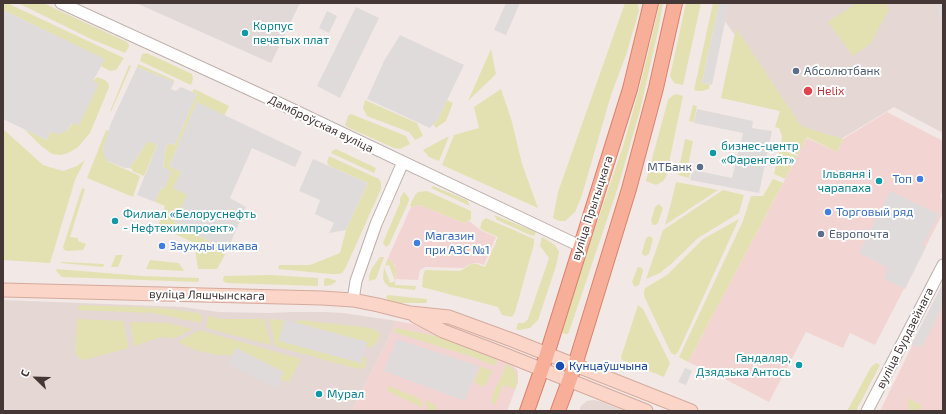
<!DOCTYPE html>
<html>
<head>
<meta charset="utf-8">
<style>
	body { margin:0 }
	#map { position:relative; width:946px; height:414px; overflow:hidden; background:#f2e8e6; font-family:"Exo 2",sans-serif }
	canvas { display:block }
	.frame { position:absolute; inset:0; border:4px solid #443736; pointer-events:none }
	.north { position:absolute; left:16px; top:358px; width:40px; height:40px; -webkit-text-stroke:3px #fff; paint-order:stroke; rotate:293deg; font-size:11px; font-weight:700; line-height:16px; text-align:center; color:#443736 }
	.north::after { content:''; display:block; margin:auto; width:14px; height:18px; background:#443736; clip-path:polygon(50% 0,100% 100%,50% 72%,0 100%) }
</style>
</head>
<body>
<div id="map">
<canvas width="946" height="414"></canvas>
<div class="frame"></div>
<div class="north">С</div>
</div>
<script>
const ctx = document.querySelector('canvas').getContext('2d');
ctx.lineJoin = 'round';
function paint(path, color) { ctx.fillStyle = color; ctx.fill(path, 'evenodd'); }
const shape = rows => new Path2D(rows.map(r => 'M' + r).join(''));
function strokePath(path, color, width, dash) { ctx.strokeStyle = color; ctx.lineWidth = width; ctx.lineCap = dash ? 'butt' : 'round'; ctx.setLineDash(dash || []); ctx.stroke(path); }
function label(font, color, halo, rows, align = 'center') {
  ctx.font = font + ' "Exo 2",sans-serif'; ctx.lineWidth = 4; ctx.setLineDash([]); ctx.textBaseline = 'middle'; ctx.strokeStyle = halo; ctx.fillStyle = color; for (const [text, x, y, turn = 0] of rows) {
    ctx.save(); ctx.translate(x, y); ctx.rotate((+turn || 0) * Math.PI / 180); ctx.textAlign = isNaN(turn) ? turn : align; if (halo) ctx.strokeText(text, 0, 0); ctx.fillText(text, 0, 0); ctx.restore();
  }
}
const residential = shape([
	[712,3,943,3,943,133,894,107,841,139,800,127],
	[3,300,183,307,219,312,268,313,292,312,324,312,343,313,397,321,352,411,3,411],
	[594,400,603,402,625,411,579,411,581,406,587,401]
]);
const commercial = shape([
	[887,112,943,141,943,189,940,196,943,202,943,213,875,345,850,333,843,348,806,332,769,402,723,378,688,362,807,138,837,152,843,139],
	[420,205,459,221,465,223,469,221,482,231,496,237,484,265,478,263,470,264,463,268,425,267,420,270,418,280,395,279,396,277,395,265,388,258,411,207],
	[943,285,943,411,880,411,908,354],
	[397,321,413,324,461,341,511,363,518,371,518,382,507,411,352,411]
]);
const industrial = shape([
	[136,3,300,3,271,63]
]);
const green = shape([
	[3,3,7,3,124,58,116,70,110,71,101,66,104,59,3,10],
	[18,3,43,3,127,42,129,45,129,47,125,53,91,39],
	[625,3,637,3,638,5,639,11,626,55,611,95,582,195,575,212,565,221,559,221,553,218,558,192],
	[660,3,663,3,658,31,640,110,618,187,570,329,568,334,565,334,562,332,563,323,624,143,639,90],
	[686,3,701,3,683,85,674,83,670,76],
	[713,3,719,3,702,83,710,84,709,89,702,91,698,91,694,90],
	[857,3,885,3,889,9,871,43,853,56,828,22],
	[736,28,801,126,843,139,837,152,807,137,798,155,781,147,782,136,779,128,775,127,780,111,721,98],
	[491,49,496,74,468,101],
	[147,53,192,74,193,79,191,85,140,61,142,54],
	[138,64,174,80,174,82,137,67],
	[129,65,131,66,110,114,111,109],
	[97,77,105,80,108,83,109,87,90,133,77,148,68,153,61,155,52,154,40,145,24,129,47,140,51,131,67,131,98,85,93,81],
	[194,89,229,106,224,116,197,102,169,166,181,172,188,195,174,222,227,251,217,269,198,269,194,243,158,226,165,206,155,202,161,188,163,189,171,171,163,168,166,146,170,143,175,145,197,94,192,92],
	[501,89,512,122,522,164,538,208,442,165,454,135,479,128,474,107],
	[676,94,683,96,666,177,663,181,656,185,646,181,668,100,672,96],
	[365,100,417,123,423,136,415,140,409,132,367,116,363,108],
	[447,100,453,103,446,121,436,128,433,124,438,119],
	[693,105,697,106,694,122,689,121],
	[351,114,406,136,410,144,400,149,394,148,347,127,345,125,348,116],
	[3,129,43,165,63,171,77,166,85,160,75,180,50,263,3,260],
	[106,130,109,131,103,149,107,161,140,176,133,197,87,178],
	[449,136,439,161,429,157,423,150],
	[685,139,693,141,688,166,680,164],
	[149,141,152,142,157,145,144,176,132,171,133,169,129,168,139,155,146,143],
	[336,149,376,168,374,173,331,153,332,151],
	[780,149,797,156,785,179,774,174],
	[329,156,379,179,381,183,381,189,346,267,342,273,339,274,331,274,278,269,279,265,310,265,340,253,346,230,368,183,329,166,327,162],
	[679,168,691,170,689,178,678,175],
	[773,179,783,183,688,362,679,357,743,221,751,196,763,196],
	[676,182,718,190,665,225,671,203],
	[433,186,467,200,470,206,431,188],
	[82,188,85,189,70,237,78,238,78,241,86,244,83,250,68,251,64,250,63,247],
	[723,190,744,195,739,213,698,238,671,264,660,273,646,279,663,230],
	[427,191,471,211,471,219,465,223,459,221,420,205,411,207,410,205,415,195,418,192],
	[404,192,409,198,409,201,389,245,386,247,383,243,384,240,400,203,400,198],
	[659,204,663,208,658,223,655,225,653,225,651,221,655,207],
	[494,215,536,232,534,236,530,235,497,220],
	[486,218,534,239,534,244,515,312,512,317,502,315,498,307,422,287,423,276,425,270,460,271,471,264,477,264,485,267,498,237,482,230,480,228,482,221],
	[739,219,678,352,675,355,671,353,644,296,644,292,645,288,667,275,703,239],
	[650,236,653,239,649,254,645,256,642,254,642,252,646,238],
	[542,237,555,245,559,252,556,266,538,320,530,328,520,330,516,329,518,323,524,323,528,319,549,258,540,246],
	[116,255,123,255,118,267,111,267],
	[380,257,384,257,376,279,369,281,369,276,372,268],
	[388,258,393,263,396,269,395,285,416,286,415,290,389,287,385,283,383,279,384,267,390,283,395,281,389,265,385,266],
	[150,260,179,263,184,271,146,269],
	[62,262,104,264,103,267,60,263],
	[638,267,642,268,643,271,639,285,635,287,634,286,632,282,637,269],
	[56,269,143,276,199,278,199,280,198,282,62,277,57,272],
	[271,275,318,278,318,286,227,283,224,282,223,280,224,276],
	[328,278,337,281,331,285,324,286,324,279],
	[388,295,426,299,427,299,427,302,425,303,395,303,388,300,386,297],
	[81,305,162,308,198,313,202,316,202,319,200,323,154,313,78,310,78,307],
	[638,305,643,309,670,363,664,377,622,360,621,357],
	[208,316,221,319,264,319,271,345,206,328],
	[77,319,123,321,129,348,84,360,79,358,75,353],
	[269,319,284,320,279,341,361,363,363,356,367,358,364,369,354,368,275,346],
	[298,320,364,327,376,330,380,334,378,340,372,347,366,346,367,342,295,322],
	[130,322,168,323,192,329,175,338,160,337,134,346],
	[397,328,440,337,497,360,495,366,473,357,396,333,393,330],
	[199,330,301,359,289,382,280,379,284,372,236,348,232,355,217,355,195,350,178,342],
	[507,363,516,372,517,381,515,389,503,385,495,405,492,403,491,399],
	[876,363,880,365,856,411,847,411,871,367],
	[481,366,492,371,484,387,474,382],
	[388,386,419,398,423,408,388,391],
	[907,398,921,405,922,408,914,411,909,411],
	[425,400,437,406,435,411,428,410]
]);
const parking = shape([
	[506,3,520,3,506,35,494,30],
	[719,3,729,3,712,85,710,84,702,83],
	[936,3,943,3,943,21,939,19],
	[356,7,379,18,340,98,317,86],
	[3,10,105,59,93,81,99,84,79,125,72,123,67,131,62,133,56,134,51,131,47,140,3,119],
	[327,11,337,16,329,33,319,28],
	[400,35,464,65,438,119,430,128,367,99,384,61],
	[137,67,174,82,171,89,176,91,181,87,197,94,175,145,170,143,166,146,163,167,172,171,164,189,161,188,155,202,137,195,157,145,152,142,146,143,139,155,129,168,125,168,107,161,104,155,103,149,111,123],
	[197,102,302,152,295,167,252,148,230,198,246,207,227,251,174,222,187,195,173,188,181,172,169,166],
	[697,109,753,121,752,128,772,131,759,193,690,180,693,170,732,178,743,133,694,123],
	[313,159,368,183,346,230,329,233,334,223,315,214,320,200,299,191],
	[890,191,939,214,923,245,926,247,905,289,884,279,888,268,859,253],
	[943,283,943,306,922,347,911,345],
	[284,320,367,342,361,363,279,341],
	[397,339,479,366,465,401,384,371],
	[236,348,284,372,276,388,228,364],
	[685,368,692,371,686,385,678,382]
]);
const tertiary = shape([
	[61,3,281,104,580,246],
	[353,300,356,281,376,224,403,162],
	[867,411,943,265]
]);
const secondary = shape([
	[3,290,322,298,353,300,378,305,410,313,449,317,512,340,691,411],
	[415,316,443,331,506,355,646,411]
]);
const primary = shape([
	[527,411,547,354,630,89,651,3],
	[558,411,575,365,629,189,656,88,675,3]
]);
const markers = [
	[245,33,4,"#0f9aa8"],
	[796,71,4,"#5c6f8a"],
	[808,91,5,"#e0444e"],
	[713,153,4,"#0f9aa8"],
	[700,167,4,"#5c6f8a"],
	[920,179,4,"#3f7fe0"],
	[879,181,4,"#0f9aa8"],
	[828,212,4,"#3f7fe0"],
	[115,221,4,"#0f9aa8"],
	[821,234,4,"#5c6f8a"],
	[417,243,4,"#3f7fe0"],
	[162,246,4,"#3f7fe0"],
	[799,365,4,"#0f9aa8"],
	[560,366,5,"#1a4fb4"],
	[319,394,4,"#0f9aa8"]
];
const cultureNames = [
	["Корпус",253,26],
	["печатых плат",253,40],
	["бизнес-центр",721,146],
	["«Фаренгейт»",721,160],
	["Ільвяня і",871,174,"right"],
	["чарапаха",871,188,"right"],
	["Филиал «Белоруснефть",123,214],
	["- Нефтехимпроект»",123,228],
	["Гандаляр,",791,358,"right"],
	["Дзядзька Антось",791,372,"right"],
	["Мурал",327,394]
];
const serviceNames = [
	["Абсолютбанк",804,71],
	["МТБанк",692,167,"right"],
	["Европочта",829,234]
];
const healthNames = [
	["Helix",817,91]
];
const streetNames = [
	["Дамброўская вуліца",321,124,26],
	["вуліца Прытыцкага",592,208,-72],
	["вуліца Ляшчынскага",207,295,1],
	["вуліца Бурдзейнага",905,338,-63]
];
const shopNames = [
	["Топ",912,179,"right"],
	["Торговый ряд",836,212],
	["Магазин",425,236],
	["при АЗС №1",425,250],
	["Заужды цикава",170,246]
];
const transitNames = [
	["Кунцаўшчына",569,366]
];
paint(residential, '#e5d8d4');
paint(commercial, '#f2d5d2');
paint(industrial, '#e1d8d8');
paint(green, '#e3e1b1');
paint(parking, '#e0dbdb');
strokePath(tertiary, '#bfb0ac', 13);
strokePath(secondary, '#d5aa9d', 15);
strokePath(primary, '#db826b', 16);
strokePath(tertiary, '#fff', 11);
strokePath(secondary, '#fbd5c7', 13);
strokePath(primary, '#f7af9a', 14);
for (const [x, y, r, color] of markers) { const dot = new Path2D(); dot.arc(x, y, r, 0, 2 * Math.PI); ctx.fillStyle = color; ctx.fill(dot); strokePath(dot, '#fff', 1.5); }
label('12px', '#0d838f', '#fff', cultureNames, 'left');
label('12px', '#4e5e75', '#fff', serviceNames, 'left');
label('12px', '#be3a42', '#fff', healthNames, 'left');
label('12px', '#443736', '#fff', streetNames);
label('12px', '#366cbe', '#fff', shopNames, 'left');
label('12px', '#164399', '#fff', transitNames, 'left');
</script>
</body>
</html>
